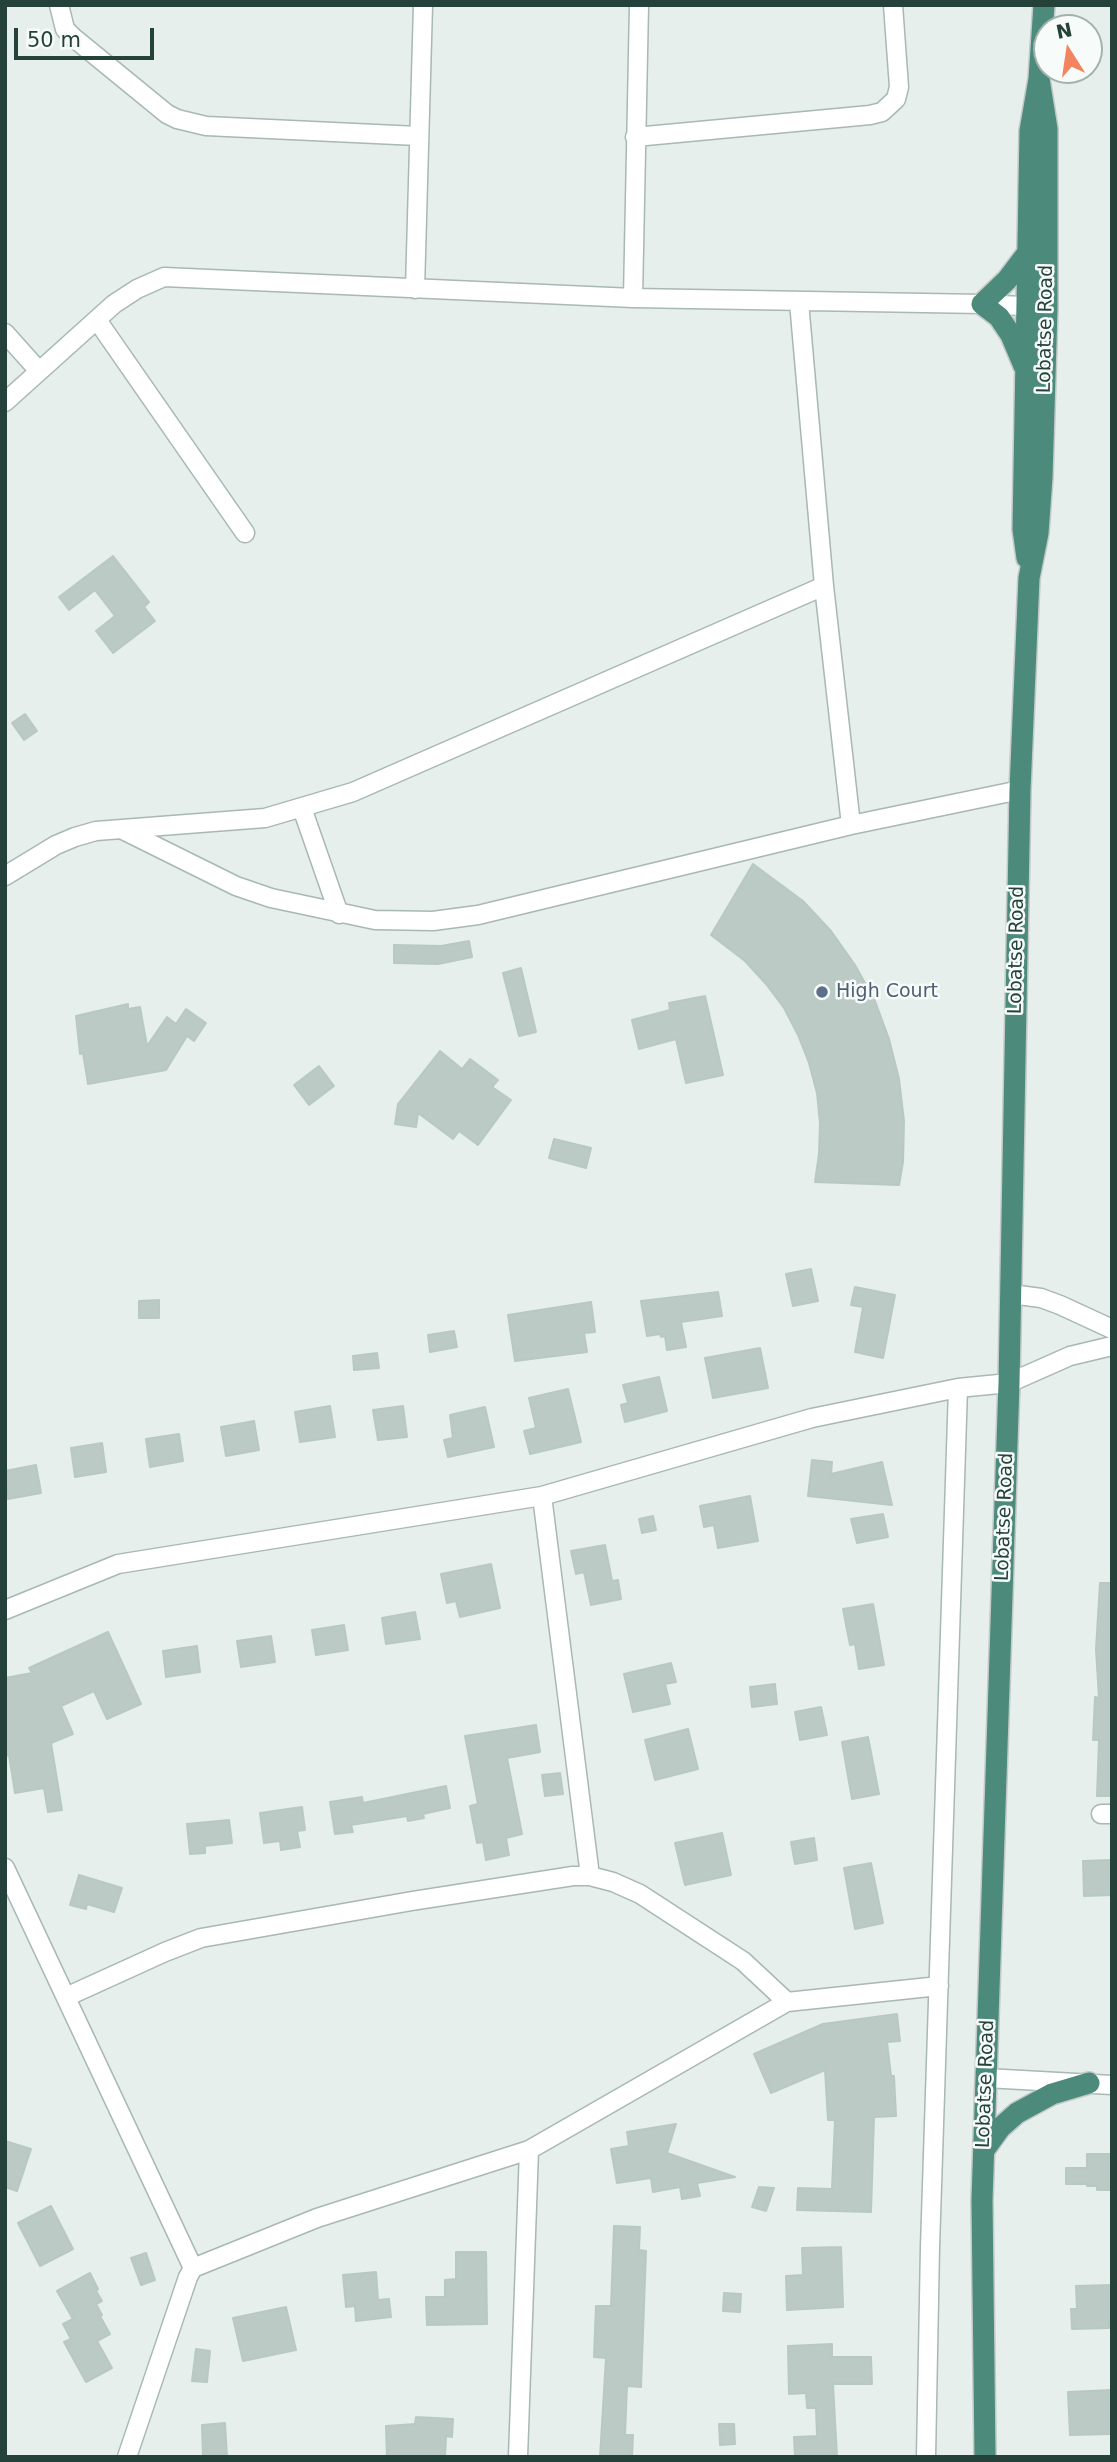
<!DOCTYPE html>
<html>
<head>
<meta charset="utf-8">
<style>
	body { margin:0 }
	#map { position:relative; width:1117px; height:2462px; overflow:hidden; background:#e6efeb; font-family:"DejaVu Sans",sans-serif }
	canvas { display:block }
	.frame { position:absolute; inset:0; border:7px solid #24423a; pointer-events:none }
	.north { position:absolute; left:1033px; top:14px; width:70px; height:70px; box-sizing:border-box; background:#f7fbf9; border:2px solid #a3b1ad; border-radius:50%; rotate:348deg; font-size:19px; font-weight:700; line-height:28px; text-align:center; color:#24423a }
	.north::after { content:''; display:block; margin:auto; width:24px; height:32px; background:#f4845f; clip-path:polygon(50% 0,100% 100%,50% 72%,0 100%) }
	.scale { position:absolute; left:14px; top:28px; width:140px; height:32px; box-sizing:border-box; border:4px solid #24423a; border-top:0; padding-left:9px; font-size:21px; line-height:24px; white-space:nowrap; color:#24423a; -webkit-text-stroke:5px #f7fbf9; paint-order:stroke }
</style>
</head>
<body>
<div id="map">
<canvas width="1117" height="2462"></canvas>
<div class="frame"></div>
<div class="north">N</div>
<div class="scale">50 m</div>
</div>
<script>
const ctx = document.querySelector('canvas').getContext('2d');
ctx.lineJoin = 'round';
function paint(path, color) { ctx.fillStyle = color; ctx.fill(path, 'evenodd'); }
const shape = rows => new Path2D(rows.map(r => 'M' + r).join(''));
function strokePath(path, color, width, dash) { ctx.strokeStyle = color; ctx.lineWidth = width; ctx.lineCap = dash ? 'butt' : 'round'; ctx.setLineDash(dash || []); ctx.stroke(path); }
function label(font, color, halo, rows, align = 'center') {
  ctx.font = font + ' "DejaVu Sans",sans-serif'; ctx.lineWidth = 5; ctx.setLineDash([]); ctx.textBaseline = 'middle'; ctx.strokeStyle = halo; ctx.fillStyle = color; for (const [text, x, y, turn = 0] of rows) {
    ctx.save(); ctx.translate(x, y); ctx.rotate((+turn || 0) * Math.PI / 180); ctx.textAlign = isNaN(turn) ? turn : align; if (halo) ctx.strokeText(text, 0, 0); ctx.fillText(text, 0, 0); ctx.restore();
  }
}
const building = shape([
	[113,556,149,602,144,607,155,621,113,653,96,631,115,616,95,590,69,610,59,597,113,556],
	[25,714,37,731,24,740,12,723,25,714],
	[753,864,803,901,831,931,855,965,875,1001,889,1039,899,1079,904,1121,903,1162,899,1185,815,1182,819,1154,820,1123,817,1093,809,1063,798,1035,784,1008,766,984,745,961,711,935,753,864],
	[469,941,472,957,438,964,394,963,394,945,441,946,469,941],
	[521,968,536,1032,519,1036,503,973,521,968],
	[705,996,723,1075,686,1083,676,1039,639,1049,632,1020,670,1010,669,1003,705,996],
	[128,1004,128,1009,140,1007,147,1046,167,1017,176,1024,186,1009,206,1023,194,1041,187,1036,166,1070,88,1084,83,1053,80,1054,76,1016,128,1004],
	[440,1051,462,1069,470,1059,498,1080,492,1087,511,1100,478,1145,459,1131,453,1139,418,1113,416,1127,395,1124,398,1104,440,1051],
	[319,1066,334,1086,309,1105,294,1085,319,1066],
	[554,1139,591,1148,586,1168,549,1158,554,1139],
	[811,1269,818,1301,793,1306,786,1274,811,1269],
	[855,1287,895,1295,883,1358,855,1352,863,1307,851,1305,855,1287],
	[718,1292,722,1316,681,1322,686,1347,667,1350,665,1336,661,1337,660,1334,647,1336,641,1301,718,1292],
	[159,1300,159,1318,139,1318,139,1301,159,1300],
	[591,1302,595,1332,584,1333,587,1352,515,1361,508,1315,591,1302],
	[454,1331,457,1347,430,1352,428,1335,454,1331],
	[760,1348,768,1388,713,1398,705,1358,760,1348],
	[377,1353,379,1368,354,1370,353,1356,377,1353],
	[659,1377,667,1411,625,1422,621,1405,628,1403,623,1385,659,1377],
	[568,1389,581,1442,530,1454,524,1431,536,1428,529,1398,568,1389],
	[330,1406,335,1437,300,1442,295,1412,330,1406],
	[403,1406,407,1437,378,1440,373,1410,403,1406],
	[485,1407,494,1447,448,1457,444,1440,453,1438,450,1415,485,1407],
	[254,1421,259,1450,226,1456,221,1427,254,1421],
	[179,1434,183,1461,150,1467,146,1439,179,1434],
	[102,1443,106,1472,75,1477,71,1448,102,1443],
	[812,1460,832,1462,831,1474,882,1462,892,1505,808,1496,812,1460],
	[36,1465,41,1493,8,1499,5,1471,36,1465],
	[750,1496,758,1541,718,1548,714,1525,704,1527,700,1506,750,1496],
	[883,1514,888,1537,857,1543,851,1519,883,1514],
	[653,1516,656,1530,642,1533,639,1519,653,1516],
	[605,1545,612,1581,618,1580,621,1599,591,1605,584,1572,576,1574,571,1551,605,1545],
	[491,1564,500,1608,460,1617,456,1601,447,1603,441,1574,491,1564],
	[1100,1583,1112,1583,1112,1796,1097,1796,1099,1740,1093,1740,1095,1697,1099,1698,1096,1649,1100,1583],
	[873,1604,884,1665,859,1669,855,1644,850,1645,843,1609,873,1604],
	[415,1612,420,1639,386,1644,382,1618,415,1612],
	[344,1625,348,1650,316,1655,312,1630,344,1625],
	[108,1632,141,1704,107,1719,94,1691,61,1706,73,1734,51,1743,62,1810,48,1812,44,1788,15,1793,9,1755,5,1756,5,1678,32,1673,29,1668,108,1632],
	[271,1636,275,1662,241,1667,237,1641,271,1636],
	[197,1646,200,1672,166,1677,163,1651,197,1646],
	[671,1663,676,1682,665,1684,670,1704,633,1712,624,1674,671,1663],
	[775,1684,777,1704,752,1707,750,1687,775,1684],
	[821,1707,827,1735,800,1740,795,1712,821,1707],
	[536,1725,540,1752,507,1758,522,1834,506,1838,509,1855,486,1860,483,1842,477,1843,470,1806,478,1804,465,1736,536,1725],
	[688,1729,698,1769,655,1780,645,1740,688,1729],
	[868,1737,879,1794,852,1799,842,1742,868,1737],
	[560,1773,563,1794,545,1796,542,1775,560,1773],
	[446,1786,450,1808,423,1814,424,1818,408,1821,407,1816,351,1825,353,1832,335,1834,330,1802,362,1797,363,1803,446,1786],
	[302,1807,305,1830,297,1831,300,1847,281,1850,280,1841,264,1843,260,1813,302,1807],
	[229,1820,232,1843,205,1846,205,1853,190,1854,187,1824,229,1820],
	[722,1833,731,1875,685,1885,675,1843,722,1833],
	[814,1838,817,1860,795,1864,791,1842,814,1838],
	[1112,1860,1112,1895,1084,1896,1083,1861,1112,1860],
	[871,1863,883,1923,855,1929,844,1868,871,1863],
	[79,1875,122,1888,114,1912,87,1904,86,1909,70,1905,79,1875],
	[897,2014,900,2041,887,2042,891,2076,894,2076,896,2116,874,2117,871,2212,797,2210,798,2188,832,2189,835,2120,828,2120,825,2070,771,2093,754,2054,823,2024,897,2014],
	[676,2124,667,2153,735,2177,697,2183,700,2196,682,2199,680,2187,653,2192,651,2178,617,2183,611,2149,629,2146,627,2132,676,2124],
	[5,2141,31,2149,17,2191,5,2187,5,2141],
	[1087,2154,1112,2154,1112,2190,1097,2190,1097,2186,1087,2186,1087,2184,1066,2184,1066,2168,1087,2168,1087,2154],
	[759,2187,774,2188,766,2211,752,2207,759,2187],
	[51,2206,73,2249,40,2266,18,2223,51,2206],
	[614,2226,640,2227,639,2250,646,2251,641,2387,627,2386,625,2435,633,2435,632,2457,600,2457,606,2358,594,2357,596,2306,611,2306,614,2226],
	[841,2247,843,2307,787,2310,786,2276,803,2275,802,2248,841,2247],
	[456,2252,486,2252,487,2324,427,2325,426,2297,445,2297,445,2280,456,2279,456,2252],
	[146,2253,155,2280,141,2285,131,2258,146,2253],
	[376,2272,378,2300,389,2299,391,2317,356,2321,355,2306,346,2307,343,2275,376,2272],
	[90,2273,98,2289,96,2291,102,2301,96,2304,102,2315,100,2316,110,2334,97,2341,112,2368,86,2382,64,2342,71,2339,63,2324,73,2319,57,2291,90,2273],
	[1112,2285,1112,2319,1109,2319,1109,2328,1072,2329,1071,2309,1077,2309,1076,2286,1112,2285],
	[724,2293,741,2294,740,2312,723,2311,724,2293],
	[286,2307,296,2350,243,2361,233,2318,286,2307],
	[832,2344,832,2357,871,2357,872,2384,833,2384,837,2457,795,2457,794,2437,817,2436,816,2408,807,2408,806,2393,789,2394,788,2346,832,2344],
	[196,2349,210,2351,207,2382,192,2381,196,2349],
	[1112,2390,1112,2434,1070,2435,1068,2392,1112,2390],
	[416,2417,453,2419,452,2437,446,2436,445,2457,387,2457,386,2426,415,2424,416,2417],
	[225,2423,227,2457,203,2457,202,2425,225,2423],
	[719,2424,734,2424,735,2444,720,2445,719,2424]
]);
const minor = shape([
	[59,5,65,29,74,38,167,114,177,119,206,126,418,136],
	[635,137,870,115,882,112,896,99,899,87,893,5],
	[415,289,423,5],
	[633,298,639,5],
	[799,302,824,586,851,825],
	[97,320,245,533],
	[5,333,39,371],
	[5,402,114,304,137,289,164,277,633,298,982,304,1041,307],
	[302,808,339,914],
	[123,830,236,886,271,898,375,920,433,921,478,915,851,825,1020,790],
	[5,876,56,845,75,837,96,831,265,818,353,792,824,586],
	[1011,1294,1041,1298,1060,1305,1112,1329],
	[542,1496,590,1876],
	[5,1610,118,1564,542,1496,812,1418,958,1388,1009,1383,1070,1356,1112,1346],
	[1101,1814,1112,1814],
	[5,1868,193,2268],
	[66,1997,165,1952,201,1938,412,1901,573,1876,590,1876,613,1882,640,1894,743,1961,787,2002],
	[986,2078,1112,2085],
	[127,2457,188,2277,193,2268,317,2218,529,2150,787,2002,939,1986],
	[518,2457,529,2150],
	[926,2457,930,2247,958,1388]
]);
const trunk = shape([
	[1024,366,1011,335,999,317,982,304,1007,280,1029,251],
	[1027,558,1023,529,1030,131,1039,79,1044,5],
	[984,2150,1000,2128,1017,2113,1052,2094,1089,2083],
	[985,2457,982,2200,1009,1383,1020,790,1029,578,1038,533,1042,477,1047,308,1047,129,1039,79]
]);
const markers = [
	[822,992,7,"#5c6f8a"]
];
const streetNames = [
	["Lobatse Road",1046,329,-89],
	["Lobatse Road",1017,950,-89],
	["Lobatse Road",1005,1517,-88],
	["Lobatse Road",986,2084,-88]
];
const serviceNames = [
	["High Court",836,992]
];
paint(building, '#bbcac4');
strokePath(building, '#b8c9c2', 2);
strokePath(minor, '#a8b8b2', 21);
strokePath(trunk, '#c2cac8', 24);
strokePath(minor, '#fff', 18);
strokePath(trunk, '#4c8a7c', 21);
for (const [x, y, r, color] of markers) { const dot = new Path2D(); dot.arc(x, y, r, 0, 2 * Math.PI); ctx.fillStyle = color; ctx.fill(dot); strokePath(dot, '#f7fbf9', 2.5); }
label('19px', '#24423a', '#f7fbf9', streetNames);
label('19px', '#4e5e75', '#f7fbf9', serviceNames, 'left');
</script>
</body>
</html>
